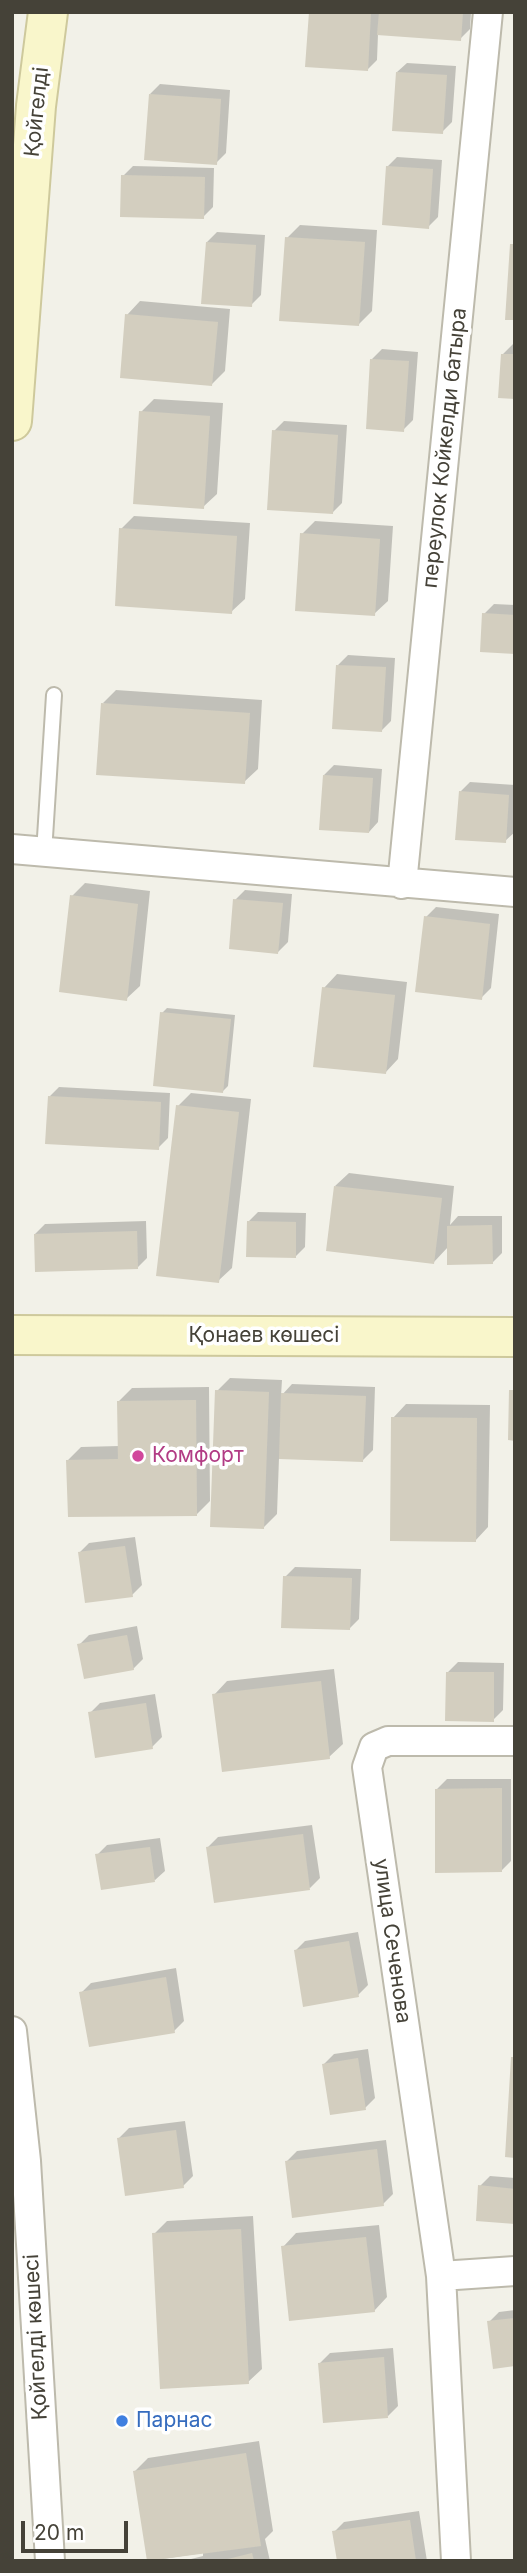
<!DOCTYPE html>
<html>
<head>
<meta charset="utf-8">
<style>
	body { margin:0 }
	#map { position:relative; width:527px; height:2573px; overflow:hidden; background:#f2f1e8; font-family:Inter,sans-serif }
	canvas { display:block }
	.frame { position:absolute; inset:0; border:14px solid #454238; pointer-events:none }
	.scale { position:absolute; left:21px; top:2521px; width:107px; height:32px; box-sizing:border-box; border:4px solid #454238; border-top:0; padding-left:9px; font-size:21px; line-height:24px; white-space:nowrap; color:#454238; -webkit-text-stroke:5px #fff; paint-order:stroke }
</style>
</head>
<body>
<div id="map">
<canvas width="527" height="2573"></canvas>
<div class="frame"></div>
<div class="scale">20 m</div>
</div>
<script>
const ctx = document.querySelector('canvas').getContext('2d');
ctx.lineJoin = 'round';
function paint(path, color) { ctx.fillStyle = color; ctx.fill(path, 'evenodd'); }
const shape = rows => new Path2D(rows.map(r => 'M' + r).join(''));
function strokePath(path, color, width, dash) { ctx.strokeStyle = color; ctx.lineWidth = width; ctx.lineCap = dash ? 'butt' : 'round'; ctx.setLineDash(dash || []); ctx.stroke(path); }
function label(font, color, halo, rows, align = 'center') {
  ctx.font = font + ' Inter,sans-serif'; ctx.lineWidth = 7; ctx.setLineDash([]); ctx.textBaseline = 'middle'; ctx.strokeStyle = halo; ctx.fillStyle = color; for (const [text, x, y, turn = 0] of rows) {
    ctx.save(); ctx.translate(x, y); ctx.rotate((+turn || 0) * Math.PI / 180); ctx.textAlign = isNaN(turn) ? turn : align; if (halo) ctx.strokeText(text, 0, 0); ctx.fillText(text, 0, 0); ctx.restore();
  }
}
const shadow = shape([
	[311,12,471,12,470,29,460,39,378,34,377,60,367,70],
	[407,63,456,66,452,122,442,132,397,72],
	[160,84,230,90,226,153,216,163,150,94],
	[397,157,442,160,438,217,428,227,387,167],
	[133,166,214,168,213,207,203,217,123,176],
	[300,225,377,230,372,311,358,325,287,238],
	[217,232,265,235,261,295,251,305,207,242],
	[140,301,230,309,225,371,212,384,127,315],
	[513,344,515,344,515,397,503,354],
	[382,349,418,352,413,420,403,430,372,359],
	[154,399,223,403,217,494,203,507,141,412],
	[284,421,347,425,342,503,332,513,274,431],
	[134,516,250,523,245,599,231,612,121,529],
	[315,521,393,526,388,601,374,614,302,534],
	[494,604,515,605,515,652,484,614],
	[348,655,395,658,391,721,381,731,338,665],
	[116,690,262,700,258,769,244,782,103,703],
	[334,765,382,769,378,822,369,832,324,775],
	[470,782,515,785,515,832,505,841,460,792],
	[85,883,150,891,140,986,126,999,72,896],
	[245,890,292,894,288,942,278,952,235,900],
	[436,907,499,914,491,988,481,998,426,917],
	[337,974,407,982,398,1059,385,1073,324,988],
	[167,1008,235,1015,228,1086,223,1091,162,1013],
	[59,1087,170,1093,168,1138,158,1148,49,1097],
	[191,1093,251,1099,232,1268,218,1281,178,1106],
	[349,1173,454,1186,450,1225,458,1216,502,1216,502,1253,492,1263,448,1247,434,1262,335,1186],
	[258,1212,306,1213,305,1247,295,1257,248,1222],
	[146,1221,147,1258,137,1268,35,1234,45,1224],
	[230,1378,282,1380,281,1396,292,1384,375,1387,373,1450,363,1460,279,1458,277,1514,264,1527,217,1391],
	[209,1387,210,1501,197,1514,68,1460,81,1447,119,1446,119,1401,132,1388],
	[406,1404,490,1405,488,1527,475,1541,393,1418],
	[135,1537,142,1585,132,1595,79,1553,89,1543],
	[295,1567,361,1569,359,1619,349,1629,285,1577],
	[137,1626,143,1659,133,1669,79,1645,89,1635],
	[458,1662,504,1663,503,1710,493,1720,448,1672],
	[334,1669,343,1744,329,1757,214,1695,227,1681],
	[155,1694,162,1737,152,1747,90,1713,100,1703],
	[447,1779,511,1779,511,1861,501,1871,437,1789],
	[312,1825,320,1878,310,1888,208,1847,218,1837],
	[160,1838,165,1871,155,1880,97,1855,107,1845],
	[358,1932,368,1985,358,1995,295,1951,305,1941],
	[176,1968,184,2021,174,2031,81,1993,91,1983],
	[368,2049,375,2098,365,2108,324,2064,334,2054],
	[185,2121,193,2176,183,2186,119,2138,129,2128],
	[386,2140,393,2194,383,2204,287,2161,297,2151],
	[490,2176,515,2178,515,2222,480,2186],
	[253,2216,262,2369,248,2382,154,2234,167,2221],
	[379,2225,387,2297,374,2311,283,2247,296,2233],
	[515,2310,515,2365,489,2322,499,2312],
	[393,2348,398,2406,388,2416,320,2363,330,2353],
	[259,2441,273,2531,265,2539,270,2561,183,2561,203,2556,203,2553,149,2561,135,2471,148,2458],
	[419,2511,427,2561,339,2561,334,2532,344,2522]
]);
const building = shape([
	[309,12,371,12,368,71,305,67],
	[379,12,463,12,461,41,377,35],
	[396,72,447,75,443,134,392,131],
	[149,94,221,99,217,165,144,160],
	[386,166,433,169,429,229,382,225],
	[121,175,205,177,204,219,120,217],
	[285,237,365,242,359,326,279,321],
	[206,242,256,245,252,307,201,304],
	[510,244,515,244,515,320,505,320],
	[125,314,218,322,212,386,120,378],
	[501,354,515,354,515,399,498,398],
	[370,359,409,361,404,432,366,429],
	[139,411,210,416,204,509,133,504],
	[272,430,338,435,333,514,267,510],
	[119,528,237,536,232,614,115,606],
	[300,533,380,539,375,616,295,611],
	[482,613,515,615,515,654,480,652],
	[336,665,386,667,382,732,332,729],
	[101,703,250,713,245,784,96,775],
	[323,775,373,778,369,833,319,830],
	[459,791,509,795,506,843,455,840],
	[70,895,138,904,127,1001,59,992],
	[233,899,283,903,278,954,229,949],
	[424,916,490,924,482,1000,415,992],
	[322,987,395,995,386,1074,313,1067],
	[160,1012,231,1019,223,1093,153,1086],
	[48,1096,161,1102,159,1150,45,1144],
	[176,1105,239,1112,219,1283,156,1276],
	[334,1186,442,1198,434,1264,326,1251],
	[247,1221,296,1222,296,1258,246,1257],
	[492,1225,493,1264,447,1265,447,1226],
	[137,1231,138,1269,35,1272,34,1234],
	[215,1390,269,1392,264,1529,210,1527],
	[509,1390,515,1390,515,1441,508,1440],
	[281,1393,366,1396,363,1462,279,1459],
	[196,1400,197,1516,68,1517,66,1460,118,1459,117,1401],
	[391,1417,477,1418,476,1542,390,1541],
	[125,1546,133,1597,85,1603,78,1552],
	[283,1576,352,1578,350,1630,281,1628],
	[127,1635,134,1670,84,1679,77,1644],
	[446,1672,494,1672,494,1722,445,1721],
	[321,1681,330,1759,222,1772,212,1694],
	[146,1703,153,1749,95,1758,88,1712],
	[502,1788,502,1872,435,1873,435,1789],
	[303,1834,310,1890,214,1903,206,1847],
	[150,1847,155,1882,101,1890,95,1854],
	[349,1941,359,1997,303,2007,294,1950],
	[166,1977,175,2033,89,2047,79,1992],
	[511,2057,515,2057,515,2158,505,2157],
	[358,2058,366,2110,330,2115,322,2064],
	[176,2130,184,2188,125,2196,117,2138],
	[377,2149,384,2206,292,2218,285,2161],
	[478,2185,515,2189,515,2224,476,2221],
	[241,2229,249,2384,160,2389,152,2233],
	[366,2237,375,2312,289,2321,281,2246],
	[515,2318,515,2366,493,2369,487,2321],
	[384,2357,388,2418,323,2423,318,2363],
	[246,2453,261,2546,147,2561,133,2471],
	[410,2520,416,2561,337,2561,332,2531],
	[252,2553,254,2561,224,2561,224,2560]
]);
const lane = shape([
	[44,853,54,695]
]);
const street = shape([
	[12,849,515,892],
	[402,884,488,12],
	[12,2031,26,2161,50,2561],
	[441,2276,515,2271],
	[456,2561,441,2276,367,1767,374,1747,388,1741,515,1741]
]);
const secondary = shape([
	[12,421,36,106,48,12],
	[12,1335,515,1337]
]);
const markers = [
	[138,1456,7,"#d1479c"],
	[122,2421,7,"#3f7fe0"]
];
const streetNames = [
	["Қойгелді",37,112,-84],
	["переулок Койкелди батыра",445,448,-84],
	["Қонаев көшесі",264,1336],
	["улица Сеченова",392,1941,82],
	["Қойгелді көшесі",36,2337,-93]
];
const hotelNames = [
	["Комфорт",152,1456]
];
const shopNames = [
	["Парнас",136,2421]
];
paint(shadow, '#0003');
paint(building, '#d3cebf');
strokePath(lane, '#bdbaac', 18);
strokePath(street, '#bdbaac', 32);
strokePath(secondary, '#cec99c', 42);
strokePath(lane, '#fff', 14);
strokePath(street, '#fff', 28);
strokePath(secondary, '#f9f6cb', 38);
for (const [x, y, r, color] of markers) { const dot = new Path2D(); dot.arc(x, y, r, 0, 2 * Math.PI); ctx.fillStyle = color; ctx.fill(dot); strokePath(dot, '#fff', 2.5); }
label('21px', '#454238', '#fff', streetNames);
label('21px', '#b23c85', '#fff', hotelNames, 'left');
label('21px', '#366cbe', '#fff', shopNames, 'left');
</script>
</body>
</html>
